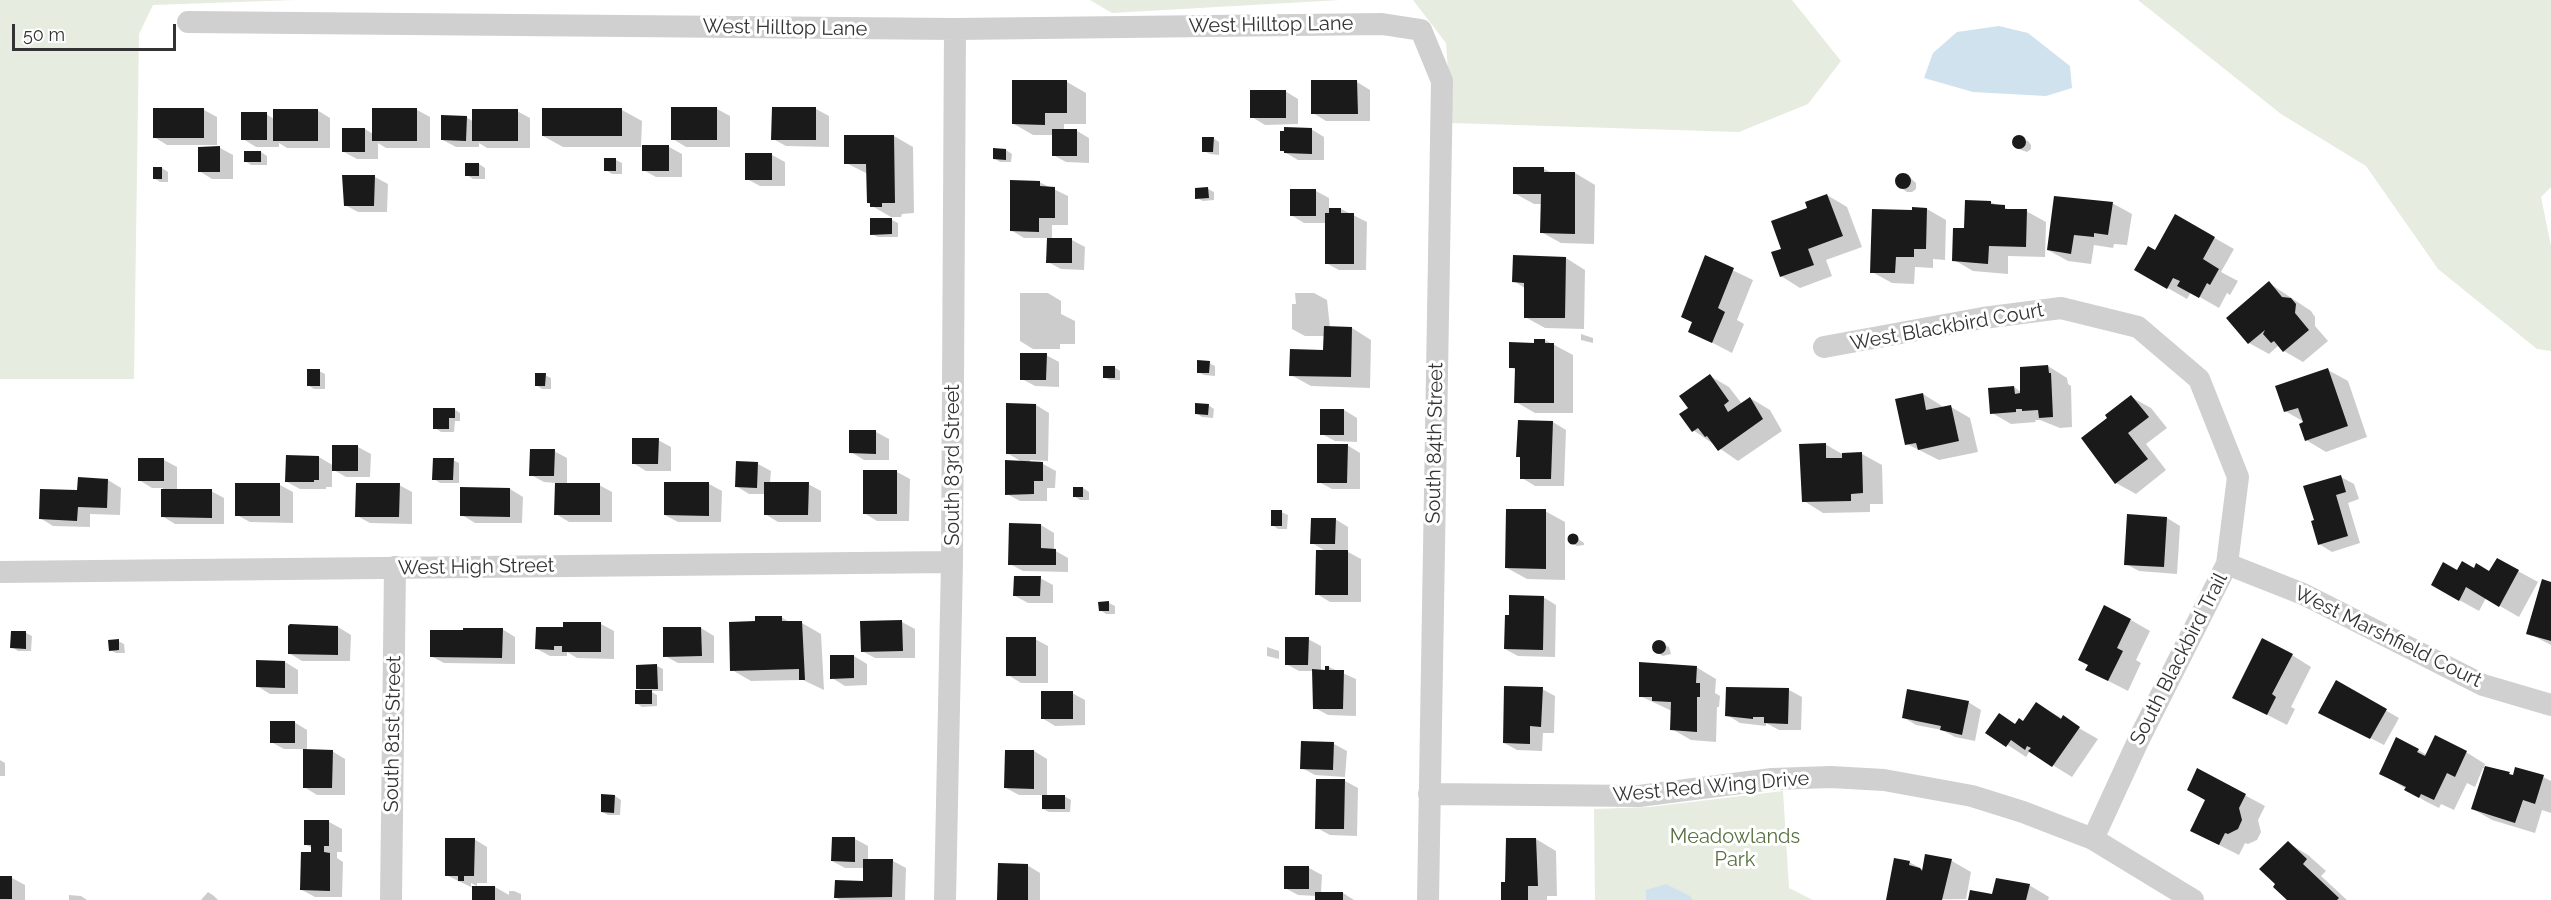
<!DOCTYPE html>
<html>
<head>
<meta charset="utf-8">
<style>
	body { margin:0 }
	#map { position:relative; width:2551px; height:900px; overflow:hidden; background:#fff; font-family:Raleway,sans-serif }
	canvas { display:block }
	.scale { position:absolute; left:12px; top:24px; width:164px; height:27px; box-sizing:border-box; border:3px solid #333; border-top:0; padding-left:8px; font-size:18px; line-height:21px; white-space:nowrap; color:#333; -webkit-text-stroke:4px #fff; paint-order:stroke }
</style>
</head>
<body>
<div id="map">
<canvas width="2551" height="900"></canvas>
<div class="scale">50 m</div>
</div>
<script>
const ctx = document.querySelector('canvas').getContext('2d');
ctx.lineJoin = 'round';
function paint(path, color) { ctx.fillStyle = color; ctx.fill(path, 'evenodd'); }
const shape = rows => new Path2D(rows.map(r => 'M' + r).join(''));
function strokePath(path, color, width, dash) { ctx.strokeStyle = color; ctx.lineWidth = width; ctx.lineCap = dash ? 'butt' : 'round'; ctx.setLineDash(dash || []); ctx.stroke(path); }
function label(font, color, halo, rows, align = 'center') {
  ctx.font = font + ' Raleway,sans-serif'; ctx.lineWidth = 6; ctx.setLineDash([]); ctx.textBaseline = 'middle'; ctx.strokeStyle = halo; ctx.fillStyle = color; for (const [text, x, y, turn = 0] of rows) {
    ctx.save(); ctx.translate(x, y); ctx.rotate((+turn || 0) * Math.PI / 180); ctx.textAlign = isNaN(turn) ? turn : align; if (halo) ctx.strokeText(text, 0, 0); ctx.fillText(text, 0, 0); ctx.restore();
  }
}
const green = shape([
	[0,0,295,0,153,5,139,34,134,379,0,379],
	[1090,0,1340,0,1112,13],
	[1413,0,1792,0,1841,61,1808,104,1739,132,1452,123,1446,43],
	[2138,0,2551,0,2551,187,2541,197,2551,246,2551,351,2537,349,2438,269,2366,166,2281,114],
	[1783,791,1789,888,1813,900,1595,900,1594,809,1650,807]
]);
const water = shape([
	[1999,26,2028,33,2070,66,2072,88,2046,96,1973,92,1924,78,1933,53,1957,32],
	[1666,884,1690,896,1693,900,1646,900,1646,890]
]);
const shadow = shape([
	[1067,82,1086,93,1086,124,1064,124,1064,130,1077,131,1089,138,1089,163,1066,162,1053,155,1053,135,1033,135,1014,124],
	[1357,82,1370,90,1370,121,1326,121,1313,113],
	[1285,91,1298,99,1298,124,1265,125,1252,117],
	[543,109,622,110,642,121,641,147,669,147,682,154,682,177,656,177,643,170,643,147,563,147,543,136],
	[717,109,730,116,730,147,686,147,673,139],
	[816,109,829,116,829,147,786,146,773,139],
	[204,110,217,117,217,145,167,145,154,137],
	[317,110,330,118,330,148,287,148,279,143,279,147,256,147,243,139,266,114,274,119],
	[417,110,430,117,430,148,386,148,378,143,378,159,357,159,344,152,365,129,373,134],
	[517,111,530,118,530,148,487,148,479,143,479,147,456,147,443,140,466,117,474,122],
	[1311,129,1324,137,1324,160,1298,160,1281,150],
	[894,136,913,147,914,213,902,214,901,217,891,217,872,206,868,202,868,174,846,163],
	[2016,137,2028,141,2031,145,2031,149,2027,152,2016,148,2013,139],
	[1213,138,1219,142,1219,155,1210,154,1204,151],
	[220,148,233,155,233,179,212,179,199,171],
	[1006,150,1012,154,1011,162,1000,162,994,158],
	[261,152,267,156,267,165,251,165,245,161],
	[772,155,785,162,785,186,760,186,747,179],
	[616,160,622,163,622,174,612,174,606,170],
	[479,164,485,168,485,179,473,179,467,175],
	[154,168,162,168,168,172,168,182,160,182,154,178],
	[1515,168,1544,169,1552,173,1575,173,1595,185,1594,244,1561,243,1541,232,1542,204,1534,204,1514,193],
	[1901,175,1907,175,1916,183,1916,189,1912,192,1907,192,1897,185,1896,179],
	[375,177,388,184,387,212,358,212,345,205],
	[1039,182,1068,196,1068,225,1052,225,1052,239,1072,240,1085,247,1084,270,1061,269,1048,262,1048,238,1024,238,1011,230],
	[1208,189,1214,192,1214,200,1203,201,1197,198],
	[1316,191,1329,198,1329,209,1341,209,1367,222,1366,270,1339,270,1326,263,1327,223,1304,223,1291,215],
	[1827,195,1847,207,1862,247,1826,260,1832,276,1800,288,1781,276,1783,249,1809,209],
	[1990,202,2013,211,2026,211,2046,222,2045,257,2008,256,2008,274,1973,271,1954,260],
	[2112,203,2132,214,2127,245,2114,244,2113,248,2094,245,2091,264,2068,261,2048,250],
	[1927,209,1946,220,1945,260,1933,259,1933,268,1915,267,1914,284,1892,283,1872,272,1913,211],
	[2176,216,2234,249,2221,272,2238,281,2230,295,2227,293,2219,308,2191,292,2187,299,2136,270,2155,252],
	[892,220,898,223,898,237,878,237,871,234],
	[1705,257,1753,280,1737,320,1744,324,1732,353,1690,331,1693,323,1682,317],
	[1566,258,1585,270,1584,329,1545,328,1525,317,1526,289,1514,281],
	[2269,283,2311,311,2315,317,2315,326,2328,341,2303,362,2284,351,2279,345,2269,354,2249,343],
	[1020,293,1048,293,1061,301,1061,314,1075,321,1075,344,1060,344,1060,349,1033,349,1020,341],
	[1295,293,1314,293,1327,300,1330,328,1352,328,1371,340,1370,388,1311,386,1291,375,1325,351,1325,336,1305,336,1292,329,1292,304,1296,304],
	[1581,334,1593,338,1593,343,1581,340],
	[1545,340,1573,355,1573,413,1535,413,1516,402,1516,370,1511,367,1536,344],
	[1046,355,1059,362,1059,387,1035,386,1022,379],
	[1209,363,1215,366,1215,376,1204,375,1198,372],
	[2048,366,2067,378,2068,384,2071,386,2072,427,2060,428,2040,420,2035,420,2036,422,2011,424,1992,413,2014,387,2021,392],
	[1114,367,1120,371,1120,380,1110,380,1104,377],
	[2328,370,2348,381,2367,437,2326,452,2306,440,2306,423,2285,411],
	[319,371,325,374,325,389,314,389,308,385],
	[545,375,551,378,551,389,542,389,536,385],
	[1710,376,1729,387,1742,404,1750,398,1770,410,1782,431,1738,461,1693,430,1690,409],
	[1923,394,1942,406,1943,408,1951,407,1970,418,1978,452,1939,460,1907,444],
	[2131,397,2151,408,2167,428,2146,444,2166,470,2136,494,2116,483,2109,418],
	[1036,405,1049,413,1048,461,1030,460,1030,463,1043,464,1056,471,1055,488,1047,488,1047,501,1020,501,1007,494,1024,463,1007,453],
	[1208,405,1214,409,1213,418,1202,417,1196,413],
	[454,409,460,413,460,421,455,421,454,432,441,432,435,428],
	[1322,410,1344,410,1357,418,1357,442,1335,441,1322,434],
	[1553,422,1566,430,1564,486,1535,486,1522,478,1521,458,1517,456],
	[876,432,889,439,889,460,864,460,851,452],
	[658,440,671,447,671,471,646,471,633,463],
	[1825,444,1842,454,1862,454,1882,465,1883,504,1870,504,1870,512,1823,513,1804,501],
	[1347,445,1360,453,1360,489,1332,489,1319,482],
	[358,447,371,454,370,477,346,477,332,469,332,487,326,487,326,489,300,489,287,482,319,457,334,466],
	[554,451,567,458,567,485,599,485,612,492,612,522,569,522,556,514,556,483,544,482,531,475],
	[164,460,177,467,177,491,211,491,224,498,224,524,175,524,162,516,163,488,152,488,139,480],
	[453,460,459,463,459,483,440,483,434,479],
	[758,464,771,471,770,483,808,484,821,491,821,522,778,522,765,514,766,494,749,494,736,486],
	[897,472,910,479,909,521,877,521,864,513],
	[2341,477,2354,484,2359,499,2348,503,2360,543,2332,552,2319,544],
	[108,480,121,488,120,515,90,514,90,527,53,526,40,518,79,492],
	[709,484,722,491,721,522,678,522,665,515],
	[237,485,280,485,293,492,293,523,250,522,237,515],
	[399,485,412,492,412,524,370,523,357,516],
	[1083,488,1089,492,1089,500,1080,500,1074,496],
	[510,489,523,497,522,523,475,523,462,515],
	[1545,511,1565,522,1565,580,1527,579,1507,568],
	[1281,512,1288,515,1287,529,1278,529,1272,525],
	[2167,518,2180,526,2177,574,2139,571,2126,564],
	[1335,519,1348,527,1348,552,1361,559,1361,602,1330,602,1317,594,1327,552,1312,543],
	[1041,525,1054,533,1054,550,1068,558,1068,572,1023,571,1010,564],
	[1572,535,1584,543,1584,545,1577,546,1570,542,1569,536],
	[2474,570,2490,573,2518,571,2538,582,2519,617,2486,598,2479,611,2452,596,2458,572],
	[1040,578,1053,585,1053,603,1028,603,1015,596],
	[2551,583,2551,645,2528,633],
	[1543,597,1556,605,1555,657,1518,656,1505,649,1510,617],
	[1109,603,1115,606,1115,614,1106,614,1100,610],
	[781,617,791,623,802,623,821,634,824,690,803,680,751,681,732,670,756,623],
	[2131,620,2150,631,2136,660,2141,663,2128,691,2087,670],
	[902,622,915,629,915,658,875,658,862,651],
	[601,624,614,631,614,659,577,658,567,652,567,656,550,656,537,649,564,628],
	[338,627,351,635,350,661,302,661,289,653],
	[701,628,714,636,714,663,678,663,665,656],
	[502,629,515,637,515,664,444,663,431,656],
	[26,633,32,636,31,651,18,651,12,647],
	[1035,639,1048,646,1048,683,1021,683,1008,675],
	[1308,639,1321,646,1321,671,1326,671,1326,667,1329,667,1356,679,1356,716,1328,715,1315,708,1313,671,1299,671,1286,664],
	[118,641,124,644,125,653,116,653,110,650],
	[1659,642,1669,647,1671,654,1663,656,1656,652,1655,644],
	[1267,647,1279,651,1279,659,1267,656],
	[2292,655,2311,667,2291,707,2295,709,2287,725,2254,708],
	[854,656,867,664,867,685,845,686,832,678],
	[285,662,298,670,298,694,270,694,257,686],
	[657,666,663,669,663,691,650,691,657,695,657,706,642,707,636,703,644,692,637,688],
	[1696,667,1716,679,1715,693,1720,696,1719,707,1717,707,1716,742,1691,740,1672,729,1672,711,1640,696],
	[2336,682,2399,718,2384,745,2333,719],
	[1542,689,1555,696,1554,733,1543,733,1542,751,1517,750,1504,743],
	[1789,690,1802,697,1801,730,1779,730,1766,723,1766,726,1740,723,1727,715],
	[1072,693,1085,700,1085,725,1055,726,1042,718],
	[1968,702,1981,710,1975,741,1955,737,1942,730,1916,725,1903,717],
	[2037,704,2098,739,2072,777,2030,751,2026,757,1988,732,2024,722],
	[294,722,307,730,307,750,332,751,345,759,345,795,317,795,304,787,305,749,284,749,271,742],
	[1334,744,1347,751,1345,777,1315,775,1302,768],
	[2418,750,2427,755,2466,752,2485,764,2484,767,2514,776,2543,777,2551,781,2551,813,2542,810,2535,833,2492,820,2473,809,2485,769,2483,768,2475,787,2467,783,2454,810,2441,804,2439,808,2425,801,2381,773],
	[1006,751,1034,751,1047,759,1047,796,1064,796,1071,800,1070,812,1049,812,1043,809,1044,795,1019,795,1006,788],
	[0,760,5,763,5,776,0,776],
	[2198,770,2265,806,2258,820,2261,832,2257,840,2248,844,2245,843,2239,855,2211,841,2207,800],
	[1345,781,1358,788,1357,836,1330,835,1317,828],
	[615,796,621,800,620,815,608,815,602,812],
	[329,822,342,829,342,852,337,852,337,858,343,862,342,897,315,897,302,890,312,854,312,848,305,844],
	[474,839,487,847,487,883,477,883,477,886,471,883,471,886,479,891,495,887,509,895,509,891,514,891,521,894,521,900,473,900,473,888,446,875],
	[855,839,868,846,868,860,893,861,906,868,905,900,840,900,836,898,864,882,864,868,845,868,832,861],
	[1536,839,1556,851,1557,896,1547,896,1547,900,1503,900,1507,884],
	[2288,843,2308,855,2326,871,2321,876,2347,900,2289,900],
	[1927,856,1952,861,1971,872,1966,899,1888,900,1909,862,1924,870],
	[1027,865,1040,873,1040,900,999,900],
	[1309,868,1322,875,1321,893,1343,893,1354,900,1317,900,1317,896,1298,895,1285,888],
	[0,877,12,878,25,885,25,900,0,900],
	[2029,885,2049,897,2048,900,1970,900,1994,896],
	[208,892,214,896,218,900,201,900],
	[69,895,81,896,87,900,69,900]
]);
const building = shape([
	[1012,80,1067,80,1067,113,1045,113,1045,125,1012,124],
	[1311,80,1357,80,1358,114,1311,114],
	[1250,90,1286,90,1286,118,1250,118],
	[671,107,717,107,717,140,671,140],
	[772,107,816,107,816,140,771,140],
	[153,108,204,108,204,138,153,138],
	[372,108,417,108,417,141,372,141],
	[542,108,622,108,622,136,542,136],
	[273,109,318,109,318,141,273,141],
	[472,109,518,109,518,141,472,141],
	[241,112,267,112,267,140,241,140],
	[441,115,467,116,466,141,441,140],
	[1284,127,1312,128,1312,154,1284,153,1284,151,1280,151,1280,131,1284,131],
	[342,128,365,128,365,152,342,152],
	[1052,129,1077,129,1077,156,1052,156],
	'2012 142a7 7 0 1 1 14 0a7 7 0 1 1-14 0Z',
	[844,135,894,135,895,203,882,203,882,207,870,207,870,203,867,203,866,164,844,164],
	[1202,137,1214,137,1213,152,1202,152],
	[642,145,669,145,669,171,642,171],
	[220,146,220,172,198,172,198,147],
	[993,148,1006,149,1006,160,993,159],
	[244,151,261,151,261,162,244,162],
	[745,153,772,153,772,180,745,180],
	[604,158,616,158,616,171,604,171],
	[465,163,479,163,479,176,465,176],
	[153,167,162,167,162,179,153,179],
	[1513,167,1544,167,1544,172,1575,172,1575,234,1540,233,1541,194,1513,194],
	'1895 181a8 8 0 1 1 16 0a8 8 0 1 1-16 0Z',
	[342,175,375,175,374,206,344,206],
	[1010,180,1040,181,1040,186,1055,187,1055,218,1039,218,1039,232,1010,231],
	[1208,187,1209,198,1195,199,1195,188],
	[1290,189,1316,189,1316,216,1290,216],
	[1827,194,1843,236,1808,249,1814,265,1780,277,1771,252,1781,249,1771,221,1807,208,1805,202],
	[2054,196,2113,202,2108,235,2094,233,2094,237,2074,235,2071,254,2047,250],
	[1965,200,1991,201,1991,204,2005,205,2005,209,2027,209,2026,247,1989,246,1988,264,1952,261,1953,228,1964,228],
	[1912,207,1927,208,1926,249,1914,249,1914,257,1896,257,1895,273,1870,273,1872,209,1912,210],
	[1329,208,1341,208,1341,213,1354,213,1354,264,1325,264,1325,213,1329,213],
	[2175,214,2215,237,2203,259,2219,269,2210,285,2207,283,2199,298,2177,286,2180,281,2173,278,2167,289,2134,270,2148,246,2155,250],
	[870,218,892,218,892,234,870,235],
	[1047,238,1072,238,1072,263,1046,263],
	[1513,255,1566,257,1565,318,1524,318,1524,283,1512,282],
	[1705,255,1734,268,1718,308,1725,312,1712,343,1688,332,1692,322,1681,317],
	[2269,281,2282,297,2291,298,2296,304,2295,313,2309,330,2283,352,2274,341,2271,343,2263,334,2265,330,2248,344,2226,318],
	[1324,326,1352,327,1351,377,1289,376,1290,349,1323,350],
	[1534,339,1545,339,1545,343,1554,343,1554,403,1514,403,1515,368,1509,368,1509,342,1534,343],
	[1020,353,1047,353,1046,380,1020,380],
	[1197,360,1210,361,1209,373,1197,373],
	[2048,365,2049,373,2051,373,2053,417,2039,418,2038,410,2022,411,2022,409,2016,409,2016,412,1990,414,1988,388,2014,386,2015,394,2020,393,2020,367],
	[1103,366,1115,366,1115,378,1103,378],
	[2328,368,2348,426,2305,441,2299,424,2303,422,2298,408,2284,412,2275,386],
	[307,369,320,369,320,386,307,386],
	[535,373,546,373,545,386,535,386],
	[1710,374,1729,401,1724,405,1728,412,1750,397,1763,419,1718,451,1707,436,1705,437,1698,428,1692,432,1679,414,1688,408,1679,396],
	[1923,393,1926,410,1951,405,1959,441,1918,450,1916,443,1905,445,1895,399],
	[2131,395,2149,417,2128,433,2148,459,2115,484,2081,438,2107,418,2105,415],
	[1006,403,1036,404,1036,454,1006,454],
	[1195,403,1209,404,1208,415,1195,414],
	[433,408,455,408,455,418,449,418,449,429,433,429],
	[1320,409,1344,409,1344,435,1320,435],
	[1518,420,1553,421,1551,479,1520,479,1520,457,1516,457],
	[849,430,876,430,876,454,849,453],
	[632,438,659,438,658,464,632,464],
	[1826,443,1826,458,1842,458,1842,453,1862,452,1863,493,1851,494,1851,501,1802,502,1799,444],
	[1317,444,1348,444,1347,483,1317,483],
	[332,445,358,445,358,471,332,471],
	[530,449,555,449,554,476,529,476],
	[286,455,319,456,319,480,314,480,314,482,285,482],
	[138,458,164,458,164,481,138,481],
	[433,458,454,458,453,480,432,480],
	[1005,460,1043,462,1043,481,1034,481,1034,494,1005,495],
	[736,461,758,462,757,488,735,487],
	[863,470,897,470,897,514,863,514],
	[2341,475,2346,492,2336,495,2348,536,2318,545,2311,521,2314,520,2303,486],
	[78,477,108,479,107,508,78,507,77,521,39,519,40,489,77,490],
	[664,482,709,482,709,516,664,515],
	[764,482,809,482,808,515,764,515],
	[235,483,280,483,280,516,235,516],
	[356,483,400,483,399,517,355,517],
	[555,483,600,483,600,515,554,515],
	[460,487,510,488,510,517,460,516],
	[1073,487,1083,487,1083,497,1073,497],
	[161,489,212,489,212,518,161,517],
	[1506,509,1546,509,1546,569,1505,568],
	[1271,510,1282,510,1282,526,1271,526],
	[2127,514,2167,517,2164,567,2124,565],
	[1311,518,1336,518,1335,544,1310,544],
	[1009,523,1041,524,1041,548,1056,549,1056,565,1008,565],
	'1567.5 539a5.5 5.5 0 1 1 11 0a5.5 5.5 0 1 1-11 0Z',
	[1316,550,1348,550,1348,595,1315,595],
	[2497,558,2519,570,2499,607,2466,587,2459,601,2431,585,2443,562,2457,570,2462,561,2474,568,2476,563,2489,571],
	[1014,576,1041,576,1040,596,1013,596],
	[2542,579,2551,582,2551,641,2526,634],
	[1509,595,1544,596,1543,650,1504,649,1505,615,1509,615],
	[1109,601,1109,611,1099,611,1098,602],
	[2104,605,2131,619,2117,648,2123,651,2108,681,2085,670,2088,665,2078,660],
	[755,616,782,616,782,621,802,621,805,680,799,680,799,669,730,671,729,622,755,621],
	[902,620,903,651,861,652,860,621],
	[563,622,601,622,601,652,562,652,562,646,554,646,554,650,535,649,536,627,563,627],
	[290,624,338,626,338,655,288,654,288,626],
	[663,627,701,627,702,656,663,657],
	[463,628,503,628,502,658,430,657,430,630,463,630],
	[11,631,26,631,26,649,10,648],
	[1006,637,1036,637,1036,676,1006,676],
	[1285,637,1309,637,1308,665,1285,665],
	[2262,638,2293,654,2272,694,2276,697,2267,715,2232,698],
	[119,639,119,650,109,651,108,640],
	'1652 647a7 7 0 1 1 14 0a7 7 0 1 1-14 0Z',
	[830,655,854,655,854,678,830,679],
	[256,660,285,661,285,688,256,687],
	[1639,662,1697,666,1696,683,1700,683,1700,697,1697,697,1697,732,1670,730,1671,702,1652,701,1652,697,1639,697],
	[657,664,658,689,636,689,636,665],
	[1325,666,1329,666,1329,670,1344,670,1343,709,1313,709,1312,669,1325,670],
	[2336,680,2387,709,2370,739,2318,713],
	[1504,686,1543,687,1541,727,1530,726,1530,744,1503,743],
	[1726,687,1789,688,1788,724,1764,723,1764,717,1753,717,1753,719,1725,716],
	[1907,689,1969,701,1962,735,1940,730,1941,726,1902,718],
	[635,690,652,690,652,704,635,704],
	[1041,691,1073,691,1073,719,1041,719],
	[2036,702,2061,719,2063,715,2080,727,2052,767,2028,751,2031,748,2027,746,2025,750,2011,740,2006,747,1985,733,1999,713,2015,724,2019,718,2023,721],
	[270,721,295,721,295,743,270,743],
	[2435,735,2467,751,2455,777,2447,773,2434,800,2421,794,2419,798,2404,790,2406,787,2379,774,2396,737,2419,749,2417,752,2425,756],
	[1301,741,1334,742,1333,770,1300,769],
	[303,749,333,750,332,788,303,788],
	[1005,750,1034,750,1034,789,1004,788],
	[2485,766,2510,772,2509,774,2513,775,2515,767,2544,775,2535,804,2523,800,2515,823,2471,809],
	[2197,768,2246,794,2239,808,2242,820,2238,829,2228,834,2225,833,2219,845,2190,831,2205,800,2187,790],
	[1316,779,1345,779,1344,829,1315,829],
	[601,794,615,795,614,813,601,812],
	[1042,795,1065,795,1065,809,1042,809],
	[304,820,329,820,329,846,324,846,324,852,330,853,330,891,300,890,301,852,311,852,311,845,304,845],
	[832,837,855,837,855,862,831,861],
	[445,838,475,838,474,876,464,876,464,881,458,881,458,876,445,876],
	[1506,838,1536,838,1538,886,1528,886,1528,900,1501,900,1501,882,1505,882],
	[2288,841,2307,859,2303,864,2339,898,2337,900,2287,900,2273,887,2275,884,2259,869],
	[1925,854,1952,859,1942,900,1886,900,1894,858,1910,861,1909,865,1920,868,1922,871],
	[863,859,893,859,892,897,834,898,835,880,863,881],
	[998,863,1028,864,1028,900,997,900],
	[1284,866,1309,866,1309,889,1284,889],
	[0,876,12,876,12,899,0,899],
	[1996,878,2030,884,2026,900,1968,900,1970,890,1992,894],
	[472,886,495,886,495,900,472,900],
	[1315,892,1343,892,1343,900,1315,900]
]);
const street = shape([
	[188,22,955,29,1382,24,1421,30,1442,81,1428,900],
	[1824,347,1983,318,2061,308,2138,327,2199,379,2238,477,2227,564,2139,739,2093,839],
	[2227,564,2303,594,2483,685,2551,705],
	[0,572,952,562],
	[1429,794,1639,796,1772,779,1831,777,1884,780,1972,796,2023,812,2093,839,2193,900],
	[391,900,395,567],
	[945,900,952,562,955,29]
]);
const streetNames = [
	["West Hilltop Lane",1271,25,-1],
	["West Hilltop Lane",785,28,1],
	["West Blackbird Court",1947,327,-10],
	["South 84th Street",1435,443,-89],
	["South 83rd Street",953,465,-90],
	["West High Street",476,567,-1],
	["West Marshfield Court",2388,637,26],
	["South Blackbird Trail",2179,659,-63],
	["South 81st Street",393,734,-89],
	["West Red Wing Drive",1711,787,-5]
];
const parkNames = [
	["Meadowlands",1735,837],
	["Park",1735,860]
];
paint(green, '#e6ecdf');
paint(water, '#cfe2ee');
paint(shadow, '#0003');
paint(building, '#1a1a1a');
strokePath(street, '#d0d0d0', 22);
label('20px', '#333', '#fff', streetNames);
label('20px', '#56703f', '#fff', parkNames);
</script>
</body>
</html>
